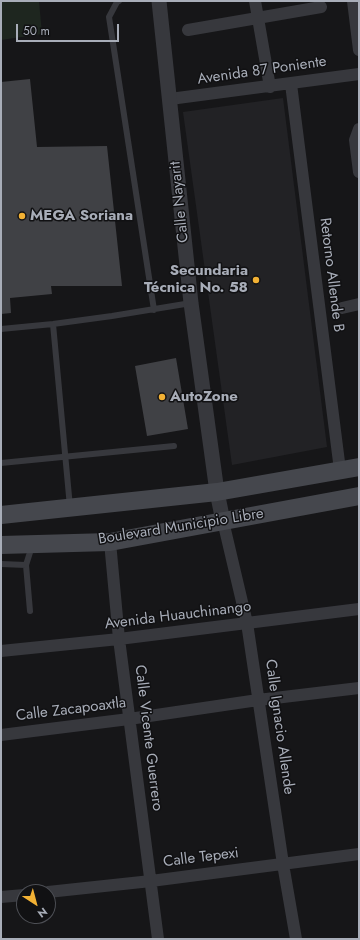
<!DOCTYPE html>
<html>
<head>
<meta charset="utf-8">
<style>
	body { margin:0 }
	#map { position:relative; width:360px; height:940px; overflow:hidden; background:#161618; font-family:Jost,sans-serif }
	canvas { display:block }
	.frame { position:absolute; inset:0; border:2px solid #a8adb8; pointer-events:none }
	.north { position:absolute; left:16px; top:884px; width:40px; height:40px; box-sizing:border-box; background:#111113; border:1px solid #4d4f55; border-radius:50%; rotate:144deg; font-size:11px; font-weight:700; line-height:16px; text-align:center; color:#a8adb8 }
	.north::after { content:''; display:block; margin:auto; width:14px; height:18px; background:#f2b134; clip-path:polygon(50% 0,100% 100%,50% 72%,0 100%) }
	.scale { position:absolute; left:16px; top:24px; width:103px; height:18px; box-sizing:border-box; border:2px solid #a8adb8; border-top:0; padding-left:5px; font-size:12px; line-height:14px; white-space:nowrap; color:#a8adb8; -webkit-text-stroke:3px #111113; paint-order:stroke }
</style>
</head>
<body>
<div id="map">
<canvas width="360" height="940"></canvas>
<div class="frame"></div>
<div class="north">N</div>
<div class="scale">50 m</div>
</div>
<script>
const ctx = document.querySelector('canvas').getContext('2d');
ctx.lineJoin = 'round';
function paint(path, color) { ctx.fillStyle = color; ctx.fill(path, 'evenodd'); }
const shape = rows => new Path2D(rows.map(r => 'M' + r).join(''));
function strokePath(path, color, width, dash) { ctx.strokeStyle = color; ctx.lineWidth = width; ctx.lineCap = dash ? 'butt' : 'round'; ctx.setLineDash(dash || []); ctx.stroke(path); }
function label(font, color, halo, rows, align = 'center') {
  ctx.font = font + ' Jost,sans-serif'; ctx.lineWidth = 3; ctx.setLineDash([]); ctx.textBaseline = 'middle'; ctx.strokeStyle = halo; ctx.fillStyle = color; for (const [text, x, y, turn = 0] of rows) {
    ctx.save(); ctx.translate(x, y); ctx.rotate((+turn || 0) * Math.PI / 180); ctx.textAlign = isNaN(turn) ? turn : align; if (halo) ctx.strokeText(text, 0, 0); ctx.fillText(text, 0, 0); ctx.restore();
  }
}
const built = shape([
	[283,98,327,447,232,465,183,112]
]);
const green = shape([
	[1,1,39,1,42,34,1,40]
]);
const building = shape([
	[30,79,37,147,107,146,122,286,51,286,52,294,10,298,11,313,1,314,1,82],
	[176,358,188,429,147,436,135,366]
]);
const service = shape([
	[119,1,117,2,109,17,154,310],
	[53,324,70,507],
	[1,329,53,324,112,316,191,303],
	[1,463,174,446],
	[1,564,26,565,32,546],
	[26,565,30,611]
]);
const minor = shape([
	[255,1,270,87],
	[353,1,359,50],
	[188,30,321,7],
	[291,84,340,470],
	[170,99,359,74],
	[359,129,355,140,359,172],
	[342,308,359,304],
	[223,521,247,623,283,864,296,939],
	[110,542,119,639,158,939],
	[1,651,119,639,359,609],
	[1,735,129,719,258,700,359,688],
	[48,892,151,881,359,854],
	[1,897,24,895]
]);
const tertiary = shape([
	[159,1,191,303,217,492,223,521]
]);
const secondary = shape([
	[1,515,217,492,359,467],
	[1,545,110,542,359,496]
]);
const markers = [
	[22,216,4,"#f2b134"],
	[256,280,4,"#f2b134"],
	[162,397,4,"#f2b134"]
];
const streetNames = [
	["Avenida 87 Poniente",262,71,-8],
	["Calle Nayarit",180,202,-96],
	["Retorno Allende B",331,275,83],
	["Boulevard Municipio Libre",181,527,-9],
	["Avenida Huauchinango",178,616,-7],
	["Calle Zacapoaxtla",71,710,-7],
	["Calle Ignacio Allende",279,727,82],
	["Calle Vicente Guerrero",148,738,83],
	["Calle Tepexi",201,858,-7]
];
const poiNames = [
	["MEGA Soriana",30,216],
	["Secundaria",248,271,"right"],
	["Técnica No. 58",248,288,"right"],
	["AutoZone",170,397]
];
paint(built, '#222225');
paint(green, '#1e261f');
paint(building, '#404145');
strokePath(service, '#37383d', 6);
strokePath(minor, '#37383d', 12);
strokePath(tertiary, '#37383d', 15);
strokePath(secondary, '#45474d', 18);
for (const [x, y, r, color] of markers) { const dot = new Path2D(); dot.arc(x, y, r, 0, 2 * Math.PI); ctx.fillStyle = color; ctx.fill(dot); strokePath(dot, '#111113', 1.5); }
label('15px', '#a8adb8', '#111113', streetNames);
label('bold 15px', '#a8adb8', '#111113', poiNames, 'left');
</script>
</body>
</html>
